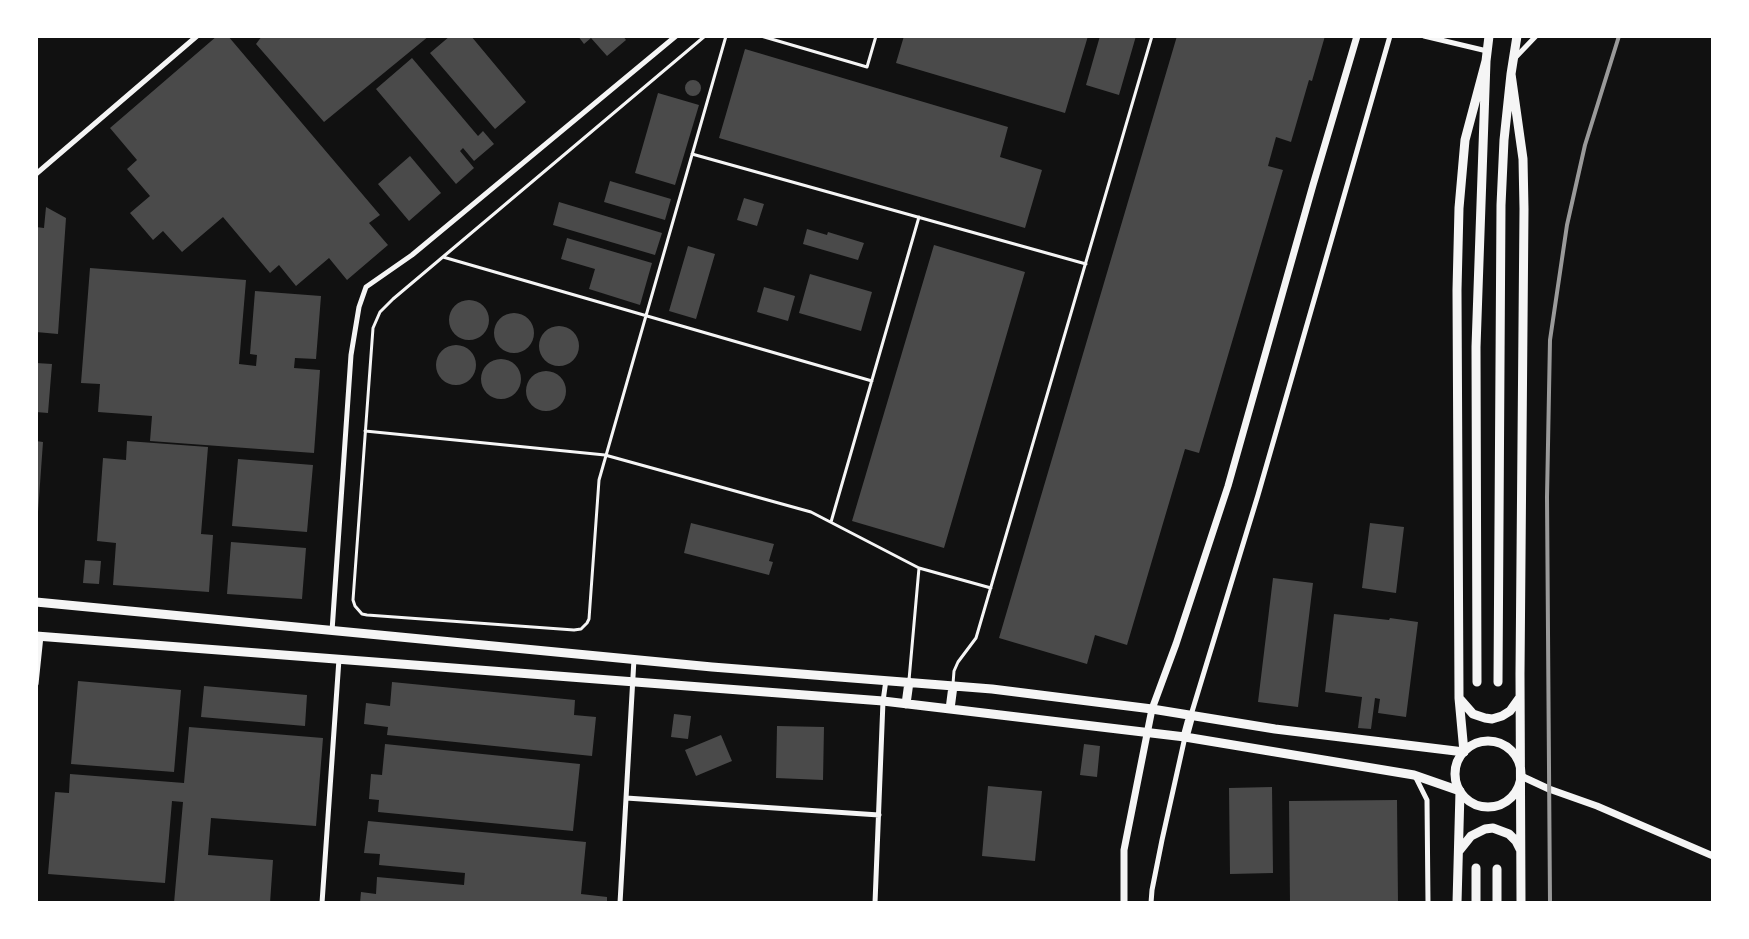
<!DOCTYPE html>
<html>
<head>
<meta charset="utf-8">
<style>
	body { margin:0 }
	#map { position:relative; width:1749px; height:939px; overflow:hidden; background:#111; font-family:"Public Sans",sans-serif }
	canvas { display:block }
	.frame { position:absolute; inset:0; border:38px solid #fff; pointer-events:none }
</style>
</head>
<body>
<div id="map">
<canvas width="1749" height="939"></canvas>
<div class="frame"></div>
</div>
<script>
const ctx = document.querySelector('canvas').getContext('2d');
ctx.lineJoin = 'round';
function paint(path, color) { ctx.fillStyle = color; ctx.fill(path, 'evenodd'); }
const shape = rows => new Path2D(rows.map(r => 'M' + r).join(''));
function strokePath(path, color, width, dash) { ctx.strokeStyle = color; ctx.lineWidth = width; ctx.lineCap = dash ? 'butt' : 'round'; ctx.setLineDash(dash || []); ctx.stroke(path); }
const building = shape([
	[217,36,228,36,380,215,369,223,388,245,347,280,329,258,296,286,279,265,270,273,223,217,182,252,163,231,153,240,130,213,150,196,127,169,137,160,110,128],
	[262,36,429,36,324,122,256,44],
	[450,36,471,36,526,102,495,129,430,53],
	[578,36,623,36,626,40,607,56,591,38,584,44],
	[904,36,1088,36,1065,113,896,63],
	[1100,36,1136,36,1119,95,1086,85],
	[1177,36,1325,36,1312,81,1309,80,1291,142,1276,137,1268,166,1283,170,1199,453,1185,449,1127,645,1095,635,1087,664,999,638],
	[745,49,1008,127,1000,157,1042,170,1025,228,719,138],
	[412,58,478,136,483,131,494,144,474,161,463,148,460,151,474,168,456,184,376,89],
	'685 88a8 8 0 1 1 16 0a8 8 0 1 1-16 0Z',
	[658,93,699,105,675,185,635,173],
	[410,156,441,193,409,221,378,184],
	[610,181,671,199,665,220,604,202],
	[744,198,764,204,757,226,737,220],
	[559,202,662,233,655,255,553,225],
	[46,207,66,218,58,334,36,332,36,227,44,228],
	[807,229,827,235,828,232,864,243,858,260,803,244],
	[567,238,652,263,640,305,589,289,595,269,561,259],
	[934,245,1025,272,944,548,852,521],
	[688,246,715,254,696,319,669,311],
	[90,268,246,280,239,364,256,366,257,355,250,354,255,291,321,296,316,359,295,358,294,368,320,370,314,453,150,441,152,416,98,412,100,384,81,383],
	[810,274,872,292,861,331,799,313],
	[764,287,795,296,788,321,757,312],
	'449 320a20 20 0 1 1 40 0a20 20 0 1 1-40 0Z',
	'494 333a20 20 0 1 1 40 0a20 20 0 1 1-40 0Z',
	'539 346a20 20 0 1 1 40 0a20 20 0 1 1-40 0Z',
	'436 365a20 20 0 1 1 40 0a20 20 0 1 1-40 0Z',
	'481 379a20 20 0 1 1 40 0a20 20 0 1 1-40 0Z',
	[36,363,52,364,48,413,36,412],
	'526 391a20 20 0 1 1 40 0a20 20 0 1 1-40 0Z',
	[36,441,43,442,38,512,36,512],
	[127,441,208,447,201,534,213,535,209,592,113,585,116,543,97,541,103,458,126,460],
	[238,459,313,465,307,532,232,526],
	[691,523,774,544,769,561,773,562,769,575,684,553],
	[1370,523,1404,527,1396,593,1362,588],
	[231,542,306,548,302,599,227,594],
	[85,560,101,561,99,584,83,583],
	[1273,578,1313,583,1298,707,1258,702],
	[1334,614,1389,620,1390,618,1418,622,1406,717,1378,713,1380,699,1375,698,1371,729,1358,728,1362,697,1325,692],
	[78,681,181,690,174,772,71,764],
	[392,682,575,700,574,715,596,717,592,756,387,735,388,727,364,724,366,703,390,706],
	[204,686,307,695,305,726,201,717],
	[674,714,691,716,688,739,671,737],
	[777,726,824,727,823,780,776,778],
	[189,727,323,738,316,826,211,818,208,855,273,860,270,903,174,903,183,802,172,801,165,883,48,874,55,792,69,793,70,774,184,783],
	[721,735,732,761,696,776,685,750],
	[385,744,580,764,573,831,378,812,379,800,369,799,371,774,382,775],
	[1084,744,1100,746,1097,777,1080,775],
	[988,786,1042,791,1035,861,982,856],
	[1272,787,1273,873,1230,874,1229,788],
	[1397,800,1398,903,1290,903,1289,801],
	[368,821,586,842,581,894,607,897,607,903,360,903,361,892,376,894,377,877,464,885,465,873,379,865,380,854,364,853]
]);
const service = shape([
	[705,36,393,299,380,312,373,328,353,600,355,606,362,614,367,615,574,630,581,629,587,623,589,619,599,480,726,36],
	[761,36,867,67,876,36],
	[692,154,1086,264],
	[443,257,872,381],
	[365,431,605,455,811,512,919,568,991,588],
	[831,522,919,217],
	[909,680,919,568],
	[953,684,954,671,958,662,976,638,1152,36]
]);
const minor = shape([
	[1424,36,1487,51],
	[1515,58,1536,36],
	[36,174,197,36],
	[332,631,351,355,359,307,366,287,412,255,676,36],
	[36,684,41,636],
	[1191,715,1258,495,1390,36],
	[1415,776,1427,800,1428,903],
	[626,798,879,815],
	[322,903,339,659],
	[620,903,634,659],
	[875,903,883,701,886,680],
	[1151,903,1152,890,1162,840,1185,737]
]);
const tertiary = shape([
	[1521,776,1549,789,1597,806,1713,856],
	[1124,903,1124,850,1152,709,1176,644,1228,486,1313,185,1357,36]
]);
const primary = shape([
	[36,602,712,667,992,689,1152,709,1275,729,1464,752],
	[36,636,883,701,1185,737,1414,775,1460,791],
	[906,704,909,682],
	[950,709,953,686],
	[1185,737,1191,715]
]);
const trunk = shape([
	[1511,74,1523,159,1524,209,1520,673,1521,903],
	[1477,682,1476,347,1486,61,1489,36],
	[1498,682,1501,205,1504,140,1511,74,1517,36],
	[1459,698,1473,714,1485,718,1492,719,1502,716,1510,711,1520,697],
	'1455 774a33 33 0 1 1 66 0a33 33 0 1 1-66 0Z',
	[1464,752,1459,698,1457,290,1459,208,1465,140,1486,61],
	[1459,851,1471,836,1485,829,1493,828,1509,834,1516,841,1520,849],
	[1497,869,1497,903],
	[1457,903,1460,791],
	[1476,903,1476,868]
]);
const rail = shape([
	[1550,903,1547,497,1550,340,1567,225,1585,145,1619,36]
]);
paint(building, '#4a4a4a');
strokePath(service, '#f5f5f5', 3);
strokePath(minor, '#f5f5f5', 5);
strokePath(tertiary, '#f5f5f5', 7);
strokePath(primary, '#f5f5f5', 9);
strokePath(trunk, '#f5f5f5', 9);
strokePath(rail, '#9a9a9a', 4);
</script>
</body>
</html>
